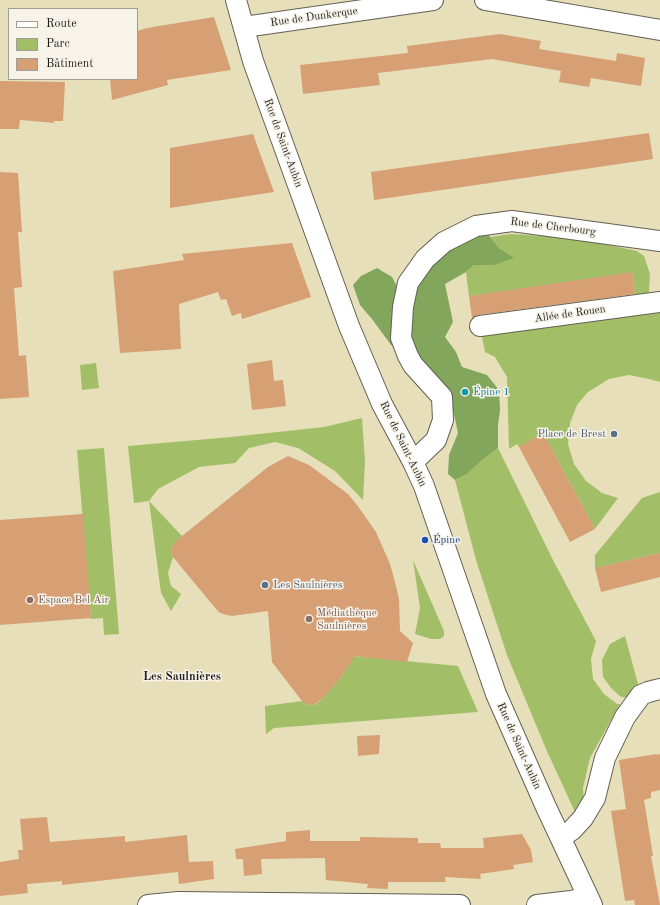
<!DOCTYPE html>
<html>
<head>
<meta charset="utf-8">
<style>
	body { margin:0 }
	#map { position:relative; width:660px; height:905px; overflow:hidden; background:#e6dfba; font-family:"Old Standard TT",serif }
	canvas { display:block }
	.legend { position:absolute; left:8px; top:8px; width:130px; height:72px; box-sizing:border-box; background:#f7f3e8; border:1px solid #9f9d96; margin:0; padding:5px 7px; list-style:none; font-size:12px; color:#1c1c1c }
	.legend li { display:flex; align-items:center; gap:8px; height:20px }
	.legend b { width:20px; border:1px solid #9f9d96 }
</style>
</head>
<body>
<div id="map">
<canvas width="660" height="905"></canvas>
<ul class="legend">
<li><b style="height:5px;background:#fff"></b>Route</li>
<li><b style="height:11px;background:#a2bf67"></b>Parc</li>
<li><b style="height:11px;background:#d79f74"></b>Bâtiment</li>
</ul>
</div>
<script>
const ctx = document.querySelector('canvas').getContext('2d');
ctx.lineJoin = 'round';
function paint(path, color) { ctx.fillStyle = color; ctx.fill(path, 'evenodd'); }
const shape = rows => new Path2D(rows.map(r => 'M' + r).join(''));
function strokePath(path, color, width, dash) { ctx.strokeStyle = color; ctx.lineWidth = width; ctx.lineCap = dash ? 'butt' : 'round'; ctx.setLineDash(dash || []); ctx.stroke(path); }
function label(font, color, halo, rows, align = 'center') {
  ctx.font = font + ' "Old Standard TT",serif'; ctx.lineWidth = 3; ctx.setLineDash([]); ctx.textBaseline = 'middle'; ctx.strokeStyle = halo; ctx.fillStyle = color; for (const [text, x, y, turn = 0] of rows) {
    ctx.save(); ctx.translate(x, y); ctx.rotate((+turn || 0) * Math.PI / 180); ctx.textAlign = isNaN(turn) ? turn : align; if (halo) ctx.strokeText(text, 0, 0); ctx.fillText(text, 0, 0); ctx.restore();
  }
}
const green = shape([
	[511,234,544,236,594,242,637,251,644,256,650,274,649,292,636,300,632,273,469,296,466,272,474,265,495,265,513,258,499,248,490,237],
	[660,302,660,382,649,379,629,375,609,379,588,392,577,405,570,423,568,444,574,464,586,481,602,493,618,498,595,529,543,433,519,447,517,444,509,449,507,377,495,357,485,352,480,326],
	[96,363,99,388,82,390,80,365],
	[362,418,365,462,363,500,335,471,298,448,275,442,249,448,235,463,199,467,158,489,149,501,182,536,175,542,172,547,171,551,173,557,168,573,171,586,181,594,171,611,161,593,149,501,134,503,128,446,231,437,324,427],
	[104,448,119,634,104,635,103,618,91,619,77,450],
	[498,448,553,560,596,641,591,659,593,679,604,694,617,704,620,704,590,758,583,788,584,802,575,812,546,749,507,655,476,560,455,480,467,474,480,462],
	[660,492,660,553,595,568,595,555,642,498],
	[413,560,444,631,444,636,440,639,431,639,415,634,420,608],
	[625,636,641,695,632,698,621,697,611,688,603,677,602,660,610,644],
	[354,656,458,666,478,712,274,728,266,734,265,706,302,701,306,704,315,705,324,697,341,677]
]);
const forest = shape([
	[486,230,490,237,499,248,514,258,495,265,474,265,466,272,445,284,453,322,445,337,456,352,462,367,487,375,499,390,500,410,498,425,498,448,480,462,467,474,455,480,448,474,449,455,458,433,454,414,442,397,401,352,391,345,372,319,360,305,353,285,361,276,377,268,392,277,400,292,425,259,468,241,477,232]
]);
const building = shape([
	[214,17,231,70,167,80,168,85,112,100,110,79,137,79,137,31,147,28],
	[500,34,541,41,539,49,616,61,617,53,645,58,641,86,591,78,589,87,559,82,561,71,492,59,378,73,380,85,303,94,300,65,408,53,407,46],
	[0,81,65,82,63,121,53,121,55,123,20,120,19,129,0,129],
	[649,133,653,159,374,200,371,172],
	[253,134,274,192,170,208,170,148],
	[0,172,18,173,22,232,18,232,22,287,14,288,19,356,26,355,29,397,0,399],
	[292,243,311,297,242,319,241,313,232,316,226,299,221,300,218,292,179,304,181,349,120,353,113,271,184,260,182,254],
	[632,272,635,294,478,315,472,318,469,296],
	[272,360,274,381,283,380,286,406,252,410,247,364],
	[543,433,595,529,570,542,519,447],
	[288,456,309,465,348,494,357,505,376,532,390,564,395,582,399,599,400,631,413,643,407,662,355,656,341,677,324,697,314,705,306,704,302,701,272,662,268,611,232,616,227,615,220,613,216,609,173,557,171,551,172,547,175,542,182,536,268,467],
	[83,514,91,618,0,625,0,520],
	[660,553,660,577,601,592,595,568],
	[380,735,379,754,358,756,357,736],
	[657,754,657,755,660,754,660,790,651,792,651,798,644,800,653,856,651,856,660,905,635,905,634,900,625,901,611,811,626,809,619,760],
	[47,817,50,842,125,836,125,842,187,835,189,862,213,861,214,879,179,884,178,872,62,885,62,881,27,884,28,893,0,896,0,862,19,859,18,850,23,850,20,819],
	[310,830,310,841,360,841,360,837,418,838,418,843,440,843,441,848,484,848,483,838,522,834,531,850,533,862,513,865,514,869,480,874,481,879,445,877,446,882,388,882,388,889,367,888,368,884,326,880,325,858,261,859,262,874,244,876,243,859,236,859,235,849,286,841,286,832]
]);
const minor = shape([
	[236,0,253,61,349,326,382,404,413,462,424,486,496,694,546,807,592,905],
	[485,0,660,30],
	[244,27,433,0],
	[480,326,660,302],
	[413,462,436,440,443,420,442,397,413,365,408,356,401,338,403,307,408,283,425,259,444,242,476,226,512,221,660,241],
	[561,837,572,830,583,818,595,798,605,758,625,717,641,695,648,692,660,689],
	[148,905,178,902,460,905],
	[537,905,571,901,588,897]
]);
const markers = [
	[465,392,4,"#0f9aa8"],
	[614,434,4,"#5c6f8a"],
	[425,540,4,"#1a4fb4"],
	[265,585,4,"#5c6f8a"],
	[30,600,4,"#8d6e63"],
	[309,619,4,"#8d6e63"]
];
const streetNames = [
	["Rue de Dunkerque",314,17,-8],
	["Rue de Saint-Aubin",283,143,70],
	["Rue de Cherbourg",553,227,7],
	["Allée de Rouen",570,314,-8],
	["Rue de Saint-Aubin",403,444,64],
	["Rue de Saint-Aubin",519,746,66]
];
const cultureNames = [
	["Épine 1",473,392]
];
const serviceNames = [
	["Place de Brest",606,434],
	["Les Saulnières",273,585,"left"]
];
const transitNames = [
	["Épine",433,540]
];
const educationNames = [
	["Espace Bel Air",38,600],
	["Médiathèque",317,613],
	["Saulnières",317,626]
];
const neighbourhoodNames = [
	["Les Saulnières",182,677]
];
paint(green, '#a2bf67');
paint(forest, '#81a65c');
paint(building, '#d79f74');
strokePath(minor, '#636053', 22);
strokePath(minor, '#fff', 20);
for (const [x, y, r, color] of markers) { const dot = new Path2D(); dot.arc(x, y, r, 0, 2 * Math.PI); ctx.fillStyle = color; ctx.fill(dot); strokePath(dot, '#f7f3e8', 1.5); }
label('11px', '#1c1c1c', '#f7f3e8', streetNames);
label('11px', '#0d838f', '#f7f3e8', cultureNames, 'left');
label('11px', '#4e5e75', '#f7f3e8', serviceNames, 'right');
label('11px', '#164399', '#f7f3e8', transitNames, 'left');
label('11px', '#785e54', '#f7f3e8', educationNames, 'left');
label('bold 12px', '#1c1c1c', '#f7f3e8', neighbourhoodNames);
</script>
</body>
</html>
